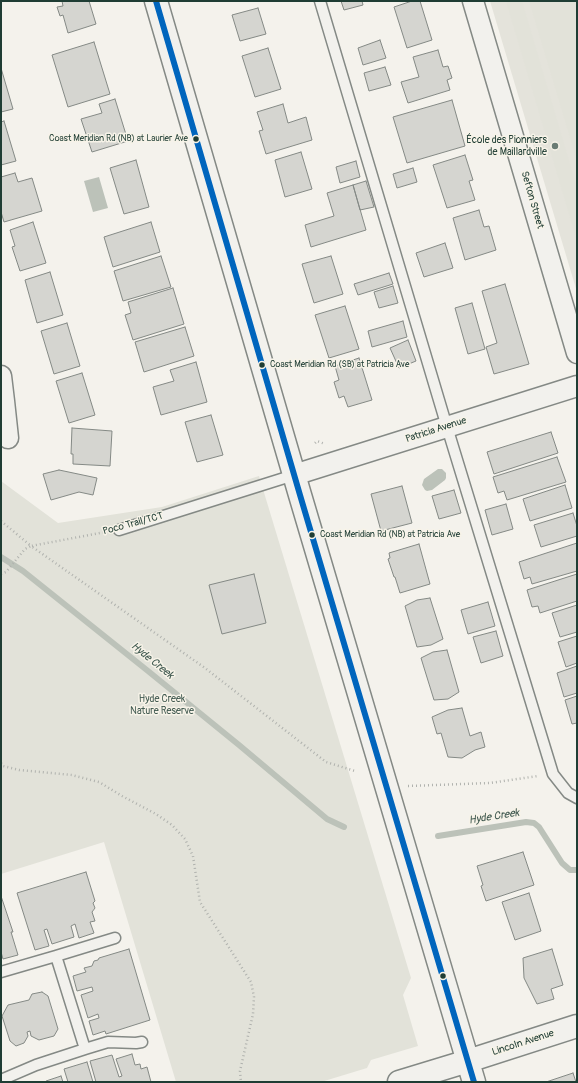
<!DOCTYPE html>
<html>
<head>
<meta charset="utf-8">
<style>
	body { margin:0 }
	#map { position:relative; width:578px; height:1083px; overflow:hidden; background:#f4f2ec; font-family:Pangolin,sans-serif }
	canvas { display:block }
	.frame { position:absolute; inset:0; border:2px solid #1f3d34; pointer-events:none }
</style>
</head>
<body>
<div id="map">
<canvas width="578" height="1083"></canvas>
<div class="frame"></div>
</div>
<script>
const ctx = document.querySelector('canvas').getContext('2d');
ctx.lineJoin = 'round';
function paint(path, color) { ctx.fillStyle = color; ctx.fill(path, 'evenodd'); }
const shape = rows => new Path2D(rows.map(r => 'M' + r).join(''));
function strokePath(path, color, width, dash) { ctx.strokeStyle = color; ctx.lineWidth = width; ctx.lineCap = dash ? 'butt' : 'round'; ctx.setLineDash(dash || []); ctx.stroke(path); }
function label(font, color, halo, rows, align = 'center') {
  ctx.font = font + ' Pangolin,sans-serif'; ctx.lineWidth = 3; ctx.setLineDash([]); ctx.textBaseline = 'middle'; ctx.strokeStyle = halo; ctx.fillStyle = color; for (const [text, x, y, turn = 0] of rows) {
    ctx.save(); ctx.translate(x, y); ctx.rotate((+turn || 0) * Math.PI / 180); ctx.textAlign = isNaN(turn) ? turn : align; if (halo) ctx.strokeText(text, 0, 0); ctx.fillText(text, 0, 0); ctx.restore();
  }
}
const built = shape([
	[490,1,577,1,577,292]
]);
const green = shape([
	[506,1,522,1,577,188,577,241],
	[529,1,577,1,577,161],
	[259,476,411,978,403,995,418,1046,371,1060,367,1068,321,1082,176,1082,104,842,1,874,1,481,58,523,162,507]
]);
const water = shape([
	[99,177,108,208,93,212,84,181],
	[438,469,442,469,446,473,446,478,445,480,432,490,427,491,425,490,422,485,424,479]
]);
const stream = shape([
	[1,557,23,571,148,671,239,745,327,819,344,827],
	[438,836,526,822,534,823,539,827,562,863,570,870,577,870]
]);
const building = shape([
	[62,1,89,1,96,24,68,33,63,15,60,16,57,7,63,6,62,1],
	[341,1,362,1,363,5,344,10,341,1],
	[412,1,420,1,432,40,407,48,394,7,412,1],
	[258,8,266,34,240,41,232,15,258,8],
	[380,40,386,58,363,65,358,48,380,40],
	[94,42,110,94,68,107,52,55,94,42],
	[268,48,281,89,255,97,242,56,268,48],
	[438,50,443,67,448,66,452,78,447,80,450,90,408,103,401,82,419,77,413,57,438,50],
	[385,67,391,85,369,91,364,73,385,67],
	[1,68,13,109,1,112,1,68],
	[115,99,128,141,92,152,81,119,102,113,99,104,115,99],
	[452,100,465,146,407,163,393,117,452,100],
	[283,104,288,123,306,117,312,140,266,154,259,131,263,130,257,112,283,104],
	[4,121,16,161,1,165,1,122,4,121],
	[301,152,312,189,285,197,275,160,301,152],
	[465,155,473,180,469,181,475,200,447,208,433,165,465,155],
	[136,160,149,207,124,214,110,168,136,160],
	[356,161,360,177,340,183,336,167,356,161],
	[413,168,417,182,397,188,393,174,413,168],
	[15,173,18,182,32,178,42,211,4,222,1,212,1,177,15,173],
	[366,181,374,207,360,210,353,185,366,181],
	[353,185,366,230,311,247,305,225,334,216,327,193,353,185],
	[479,210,484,227,489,226,496,250,465,260,453,218,479,210],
	[33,222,46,263,20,271,12,247,15,246,10,230,33,222],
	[151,222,160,252,113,267,104,237,151,222],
	[445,243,453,268,424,277,416,253,445,243],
	[161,256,171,287,123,301,114,271,161,256],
	[331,256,343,294,314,303,302,264,331,256],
	[50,272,63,315,37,323,25,280,50,272],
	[389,273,393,284,358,295,354,284,389,273],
	[505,284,529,364,494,374,486,347,497,343,482,291,505,284],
	[393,286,398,303,379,308,374,292,393,286],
	[173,288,184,324,133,340,125,315,131,313,128,302,173,288],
	[472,303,485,349,468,354,455,308,472,303],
	[345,306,359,349,329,358,315,315,345,306],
	[403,321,407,337,372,347,368,331,403,321],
	[67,323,80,366,54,374,41,331,67,323],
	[185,327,194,356,144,372,135,342,185,327],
	[408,340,416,361,399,368,390,348,408,340],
	[359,358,372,400,348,407,344,396,339,398,334,382,339,380,335,366,359,358],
	[196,362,207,402,161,415,153,387,174,381,170,370,196,362],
	[82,373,95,415,69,423,56,381,82,373],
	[211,415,223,455,197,462,185,422,211,415],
	[72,428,112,431,110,466,73,464,73,454,71,454,72,428],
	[551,432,558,453,494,474,487,452,551,432],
	[557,457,566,482,507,500,504,491,498,493,493,477,557,457],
	[59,470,97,478,93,495,79,492,51,500,43,474,59,470],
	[565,485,572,508,530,521,523,499,565,485],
	[402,486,412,523,381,531,371,494,402,486],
	[454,490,461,513,439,519,432,496,454,490],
	[506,504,513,529,492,535,485,510,506,504],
	[573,513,577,526,577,536,541,547,534,525,573,513],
	[577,543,577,571,532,584,530,577,524,579,519,562,577,543],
	[419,544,430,584,400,593,395,577,394,577,388,559,390,558,389,553,419,544],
	[254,574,266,623,222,634,209,585,254,574],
	[577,574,577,601,540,613,538,606,532,607,527,590,577,574],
	[430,598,443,639,431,645,417,647,405,606,417,600,430,598],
	[488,602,495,626,468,634,461,610,488,602],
	[577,605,577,632,560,637,552,613,577,605],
	[496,631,503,656,481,663,473,637,496,631],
	[577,636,577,663,566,667,558,642,577,636],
	[447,650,459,692,448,699,434,700,421,658,433,652,447,650],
	[577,666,577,693,564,697,557,673,577,666],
	[577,696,577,723,572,724,565,700,577,696],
	[462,708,470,736,481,732,485,747,475,750,462,758,448,757,441,733,437,734,432,717,448,710,462,708],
	[523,852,534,885,486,901,481,886,483,885,477,866,523,852],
	[86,872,95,901,93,903,95,908,92,912,95,921,90,922,94,933,79,938,75,924,71,926,74,937,52,944,47,929,44,930,49,946,35,950,17,893,86,872],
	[529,893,541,931,515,940,502,902,529,893],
	[1,896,13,932,11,932,18,955,3,959,1,952,1,896],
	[129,949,150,1020,106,1034,105,1031,93,1035,89,1021,99,1018,98,1014,88,1018,81,995,93,991,92,987,77,991,73,976,86,972,84,968,92,966,94,961,98,960,99,958,129,949],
	[552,949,563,985,551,989,554,999,537,1004,524,978,523,958,552,949],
	[42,992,48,996,58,1029,54,1036,39,1040,31,1036,30,1031,27,1032,28,1036,24,1043,16,1046,10,1041,2,1016,8,1005,29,1000,32,994,42,992],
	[132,1054,135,1065,140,1064,141,1069,147,1067,151,1082,96,1082,90,1061,112,1055,119,1077,122,1076,116,1059,132,1054],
	[87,1062,93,1082,68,1082,64,1069,87,1062],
	[573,1073,576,1082,546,1082,573,1073],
	[61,1076,63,1082,46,1082,46,1081,61,1076]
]);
const path = shape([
	[315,443,317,441,325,444],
	[1,521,31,546,105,532],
	[1,574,6,572,25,549,31,546,205,668,326,762,355,771],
	[1,763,3,766,19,770,72,775,99,782,122,796,156,814,172,825,185,839,193,856,200,902,251,982,254,997,253,1014,240,1071,241,1082],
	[408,786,490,783,538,776]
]);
const service = shape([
	[320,1,447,427,553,774,568,793,577,798],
	[119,530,294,475],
	[56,956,115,938],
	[1,972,56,956,85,1049,36,1065,1,1080],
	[85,1049,108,1042,136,1043,142,1042]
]);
const minor = shape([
	[473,1,577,353],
	[1,376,4,401,8,438],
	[294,475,577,386]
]);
const tertiary = shape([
	[399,1082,468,1061]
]);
const secondary = shape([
	[156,1,300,495,474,1082],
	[468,1061,577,1026]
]);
const bus1 = shape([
	[156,1,300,495,474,1082]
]);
const markers = [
	[196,139,3.5,"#1f3d34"],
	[555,146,4,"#6a7c74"],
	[262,365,3.5,"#1f3d34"],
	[312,535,3.5,"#1f3d34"],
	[443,976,3.5,"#1f3d34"]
];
const busNames = [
	["Coast Meridian Rd (NB) at Laurier Ave",188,139,"right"],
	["Coast Meridian Rd (SB) at Patricia Ave",270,365],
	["Coast Meridian Rd (NB) at Patricia Ave",320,535]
];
const poiNames = [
	["École des Pionniers",547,140],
	["de Maillardville",547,152]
];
const streetNames = [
	["Sefton Street",532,200,74],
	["Patricia Avenue",436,430,-18],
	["Poco Trail/TCT",133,524,-15],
	["Lincoln Avenue",523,1043,-18]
];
const parkNames = [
	["Hyde Creek",162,699],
	["Nature Reserve",162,711]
];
const waterNames = [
	["Hyde Creek",152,661,39],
	["Hyde Creek",494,817,-9]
];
paint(built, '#e4e3db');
paint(green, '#e2e2d9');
paint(water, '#bcc2b9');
strokePath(stream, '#bcc2b9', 6);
paint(building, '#d5d5d0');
strokePath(building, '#848985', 1);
strokePath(service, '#848985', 13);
strokePath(minor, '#848985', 23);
strokePath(tertiary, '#848985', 25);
strokePath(secondary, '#848985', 25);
strokePath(path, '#b0b2ae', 2.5, [1, 3]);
strokePath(service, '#f2f1ed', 10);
strokePath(minor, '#f2f1ed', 20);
strokePath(tertiary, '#f2f1ed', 22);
strokePath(secondary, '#f2f1ed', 22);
strokePath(bus1, '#0065bd', 6);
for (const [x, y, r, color] of markers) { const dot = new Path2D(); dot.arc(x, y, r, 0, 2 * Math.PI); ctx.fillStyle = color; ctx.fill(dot); strokePath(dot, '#f7f3e8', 1.5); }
label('9px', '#1f3d34', '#f7f3e8', busNames, 'left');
label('10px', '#1f3d34', '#f7f3e8', poiNames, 'right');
label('10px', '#1f3d34', '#f7f3e8', streetNames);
label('10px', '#435b52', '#f7f3e8', parkNames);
label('italic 11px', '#405950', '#f7f3e8', waterNames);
</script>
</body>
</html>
